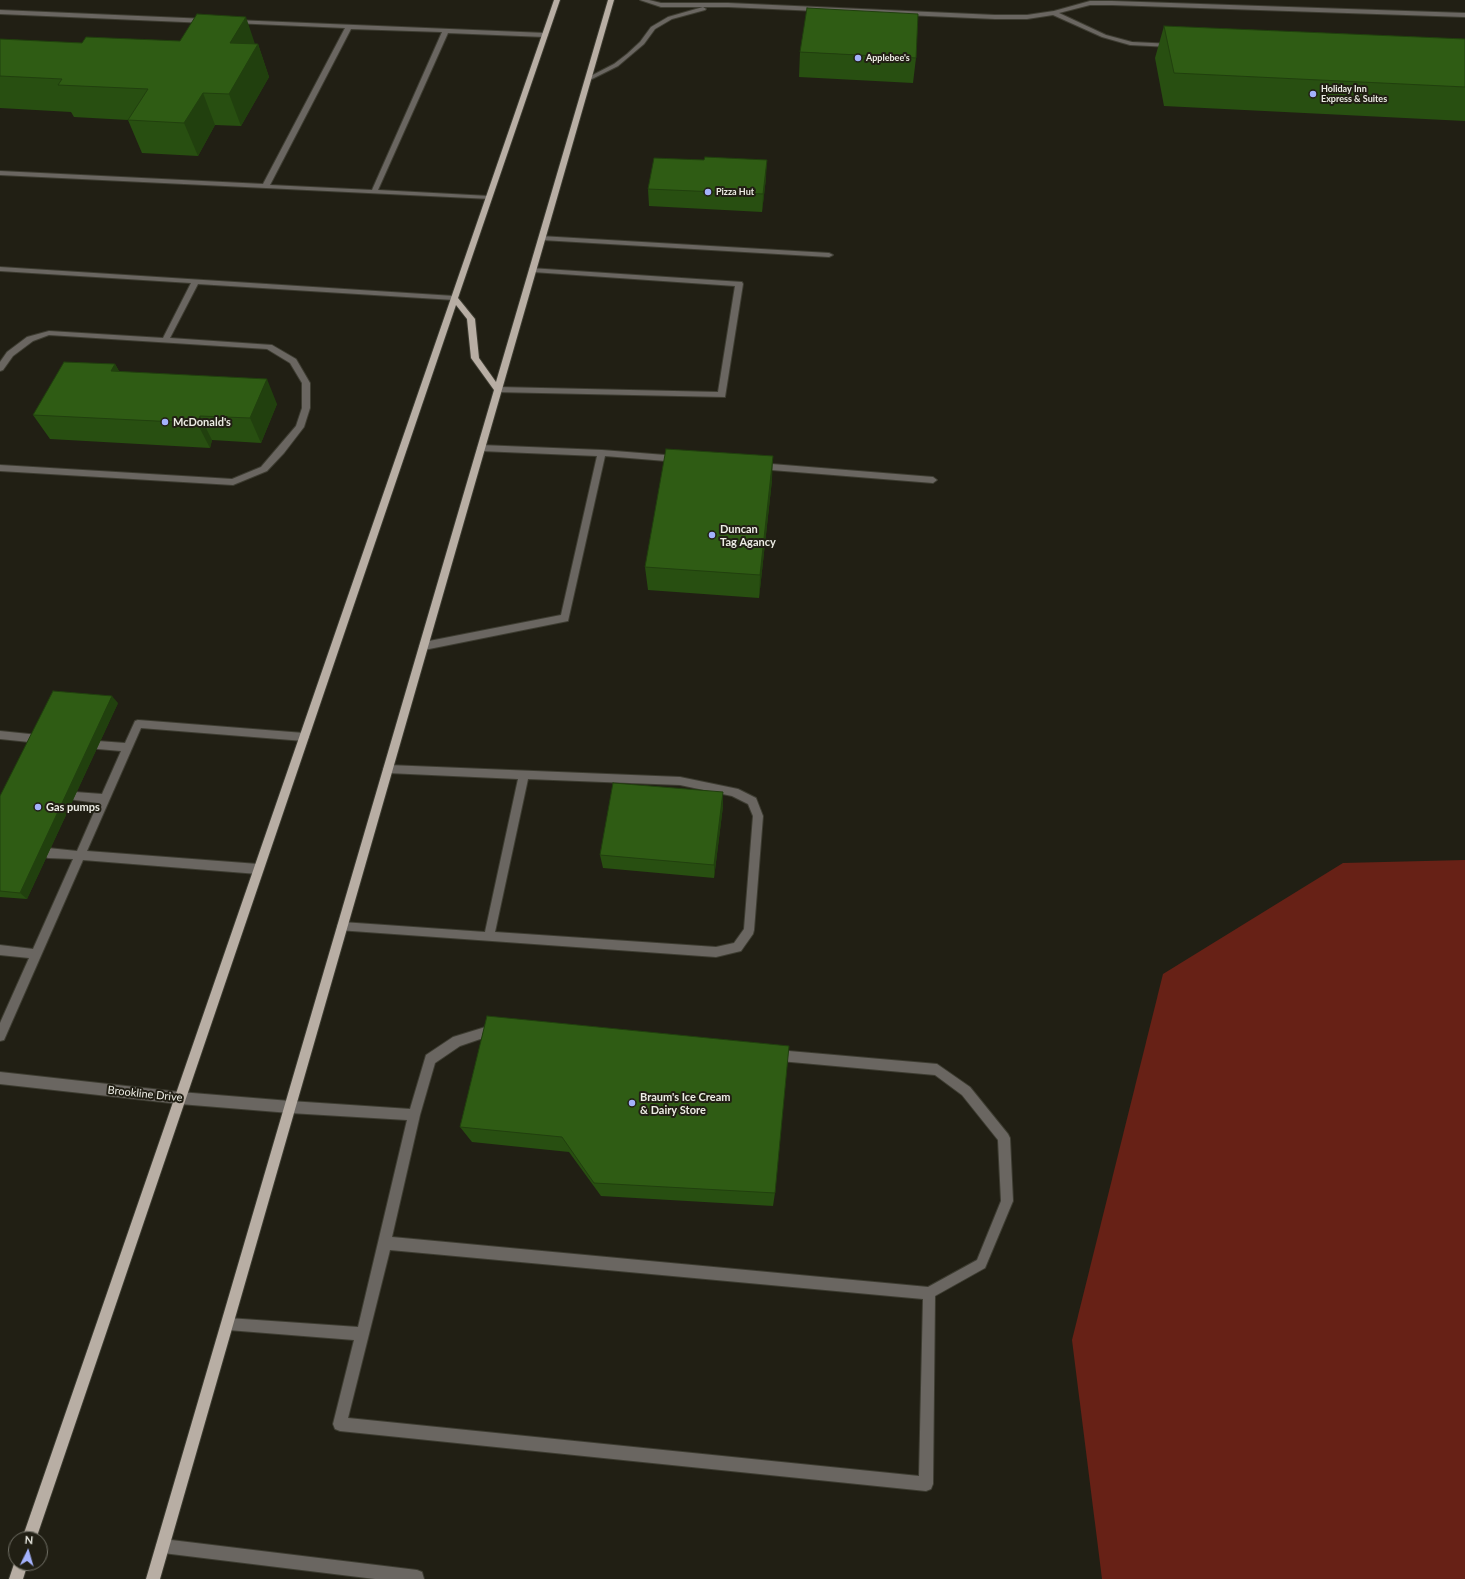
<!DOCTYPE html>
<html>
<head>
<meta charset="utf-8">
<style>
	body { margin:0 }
	#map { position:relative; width:1465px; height:1579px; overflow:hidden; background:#211f14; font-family:Lato,sans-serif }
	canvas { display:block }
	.north { position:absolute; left:8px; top:1531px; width:40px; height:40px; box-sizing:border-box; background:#211f14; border:1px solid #727167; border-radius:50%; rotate:5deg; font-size:11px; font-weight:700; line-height:16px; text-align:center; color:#ecece4 }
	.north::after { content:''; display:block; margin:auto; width:14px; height:18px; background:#a4b2fc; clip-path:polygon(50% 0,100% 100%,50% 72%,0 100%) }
</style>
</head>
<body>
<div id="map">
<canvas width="1465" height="1579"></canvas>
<div class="north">N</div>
</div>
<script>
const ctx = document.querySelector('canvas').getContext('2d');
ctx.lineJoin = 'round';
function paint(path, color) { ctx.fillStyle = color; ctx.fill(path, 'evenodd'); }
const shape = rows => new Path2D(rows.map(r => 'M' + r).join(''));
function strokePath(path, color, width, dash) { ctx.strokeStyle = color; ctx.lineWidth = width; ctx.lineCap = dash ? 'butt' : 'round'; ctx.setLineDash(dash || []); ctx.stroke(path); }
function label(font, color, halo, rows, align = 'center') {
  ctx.font = font + ' Lato,sans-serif'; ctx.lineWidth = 4; ctx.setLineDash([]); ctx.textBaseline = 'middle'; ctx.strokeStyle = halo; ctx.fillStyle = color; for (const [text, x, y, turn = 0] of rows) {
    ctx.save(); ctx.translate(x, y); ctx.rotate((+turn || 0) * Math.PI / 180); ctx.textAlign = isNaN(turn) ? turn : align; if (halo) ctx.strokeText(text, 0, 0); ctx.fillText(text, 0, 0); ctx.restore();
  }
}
const green = shape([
	[1465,860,1465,1579,1102,1579,1072,1340,1163,974,1343,863]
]);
const lane = shape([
	[640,0,649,0,661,3,728,3,995,15,1027,15,1054,11,1090,1,1112,1,1465,13,1465,17,1112,5,1090,5,1059,13,1106,35,1132,42,1173,44,1174,45,1171,47,1130,45,1102,37,1053,15,1027,19,995,19,728,7,661,7,640,0],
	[703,7,706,9,705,10,672,19,655,29,644,44,618,66,590,80,585,79,614,64,627,54,640,42,651,27,668,17,703,7],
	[0,10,207,19,210,21,207,23,0,14,0,10],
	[235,20,545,33,548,35,545,37,448,33,378,190,489,196,491,197,491,199,0,175,0,171,263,184,345,28,233,23,232,22,235,20],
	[351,29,442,32,372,190,270,185,351,29],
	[540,236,829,253,833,255,829,257,542,240,540,240,540,236],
	[0,267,454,296,458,298,454,300,198,284,170,338,272,345,296,359,310,383,310,408,304,427,284,453,267,471,233,485,0,471,0,465,232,479,261,467,296,426,302,408,302,383,290,363,267,349,49,335,33,341,13,356,3,370,0,371,0,362,7,352,27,337,49,331,163,338,191,283,0,271,0,267],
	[530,268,742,282,743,284,725,397,495,392,494,390,498,387,718,392,735,286,533,272,529,270,530,268],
	[481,445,602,450,678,456,682,459,678,462,605,456,568,621,424,650,419,646,424,642,561,615,597,456,481,451,477,448,481,445],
	[759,463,933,477,937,480,933,483,759,469,755,466,759,463],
	[138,720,304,733,307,734,309,737,307,740,304,741,141,728,87,851,258,864,262,866,263,869,262,872,258,874,83,860,4,1040,0,1041,0,1023,29,958,0,955,0,945,33,949,73,859,48,858,44,856,43,853,44,850,48,848,77,851,98,803,75,800,71,799,70,796,71,793,75,792,102,794,121,751,98,749,95,748,93,745,95,742,98,741,125,743,135,721,138,720],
	[0,731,39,735,42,736,44,739,42,742,39,743,0,739,0,731],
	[388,765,680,777,738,789,756,798,763,816,754,930,753,934,741,951,716,957,338,930,337,927,338,924,342,922,485,932,518,779,388,773,385,772,383,769,385,766,388,765],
	[528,779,680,785,732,796,748,804,753,816,744,929,734,943,716,947,495,932,528,779],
	[492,1025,937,1064,970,1087,1008,1134,1010,1138,1013,1201,985,1268,935,1296,933,1484,931,1489,926,1491,340,1431,335,1429,333,1424,354,1340,228,1330,223,1329,222,1324,223,1319,228,1318,358,1327,407,1120,290,1113,286,1111,284,1107,286,1103,290,1101,410,1109,426,1055,453,1037,492,1025],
	[492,1035,935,1075,962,1095,998,1140,1001,1201,977,1260,928,1287,392,1237,420,1115,435,1063,460,1046,492,1035],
	[390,1250,923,1299,919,1476,348,1418,390,1250],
	[163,1539,417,1570,422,1572,424,1579,375,1579,163,1553,158,1551,156,1546,158,1541,163,1539]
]);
const street = shape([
	[0,1072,180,1092,290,1101,294,1103,296,1107,294,1111,290,1113,180,1104,0,1084,0,1072]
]);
const primary = shape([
	[554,0,560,0,458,298,475,319,479,358,496,382,608,0,614,0,160,1579,146,1579,494,390,471,358,467,319,456,305,36,1539,22,1539,554,0],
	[16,1558,16,1563,28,1563,23,1579,9,1579,16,1558]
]);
const wall = shape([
	[1164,26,1465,39,1465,121,1164,106,1155,58],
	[0,39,82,43,258,44,269,77,241,126,215,125,198,156,142,153,128,120,74,117,71,112,0,108],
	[800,52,916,58,913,83,799,77],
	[704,160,766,178,762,212,649,206,648,189],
	[115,364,119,371,277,404,261,443,212,440,210,448,50,439,33,415],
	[772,480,759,598,648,590,645,567],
	[118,703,27,899,0,897,0,796],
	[723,806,714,878,603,868,600,855],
	[487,1016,775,1193,773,1206,601,1196,569,1152,472,1142,460,1127]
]);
const shadedWall = shape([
	[246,17,256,47,258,44,269,77,241,126,229,94,230,43],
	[203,93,215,125,198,156,184,123],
	[767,160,766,178,762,212,763,194],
	[115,364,129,390,111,371],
	[267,379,277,404,261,443,250,418],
	[200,416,212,440,210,448,197,423],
	[773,456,772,480,759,598,760,575],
	[112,696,118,703,27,899,20,893],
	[723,792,723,806,714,878,714,865]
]);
const building = shape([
	[807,8,918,14,916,58,800,52,807,8],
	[197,14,246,17,230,43,258,44,229,94,203,93,184,123,128,120,148,89,58,85,62,79,0,76,0,39,82,43,86,37,180,41,197,14],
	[1164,26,1465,39,1465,87,1174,73,1164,26],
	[705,157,767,160,763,194,648,189,654,158,704,160,705,157],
	[64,362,115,364,111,371,267,379,250,418,200,416,197,423,33,415,64,362],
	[666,449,773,456,760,575,645,567,666,449],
	[53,691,112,696,20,893,0,891,0,796,53,691],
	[613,783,723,792,714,865,600,855,613,783],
	[487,1016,789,1046,775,1193,594,1183,562,1137,460,1127,487,1016]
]);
const markers = [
	[858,58,4,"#a4b2fc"],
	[1313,94,4,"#a4b2fc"],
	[708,192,4,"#a4b2fc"],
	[165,422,4,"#a4b2fc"],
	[712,535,4,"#a4b2fc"],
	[38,807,4,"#a4b2fc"],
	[632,1103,4,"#a4b2fc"]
];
const farPoinames = [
	["Applebee's",866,58],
	["Holiday Inn",1321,89],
	["Express & Suites",1321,99],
	["Pizza Hut",716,192]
];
const poiNames = [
	["McDonald's",173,422],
	["Duncan",720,529],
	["Tag Agancy",720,542],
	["Gas pumps",46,807],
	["Braum's Ice Cream",640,1097],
	["& Dairy Store",640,1110]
];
const streetNames = [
	["Brookline Drive",145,1094,6]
];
paint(green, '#672116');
strokePath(lane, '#3d3c31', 2);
strokePath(street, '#3d3c31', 2);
strokePath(primary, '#3d3c31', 2);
paint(lane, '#6a6661');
paint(street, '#6a6661');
paint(primary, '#b8aea4');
paint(wall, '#284f11');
paint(shadedWall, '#21400e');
paint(building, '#2f5c14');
strokePath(building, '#21400e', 1);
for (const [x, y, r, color] of markers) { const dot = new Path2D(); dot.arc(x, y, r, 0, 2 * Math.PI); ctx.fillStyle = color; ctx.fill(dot); strokePath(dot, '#211f14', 1.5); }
label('bold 9px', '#ecece4', '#211f14', farPoinames, 'left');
label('bold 11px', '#ecece4', '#211f14', poiNames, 'left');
label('11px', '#ecece4', '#211f14', streetNames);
</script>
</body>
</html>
